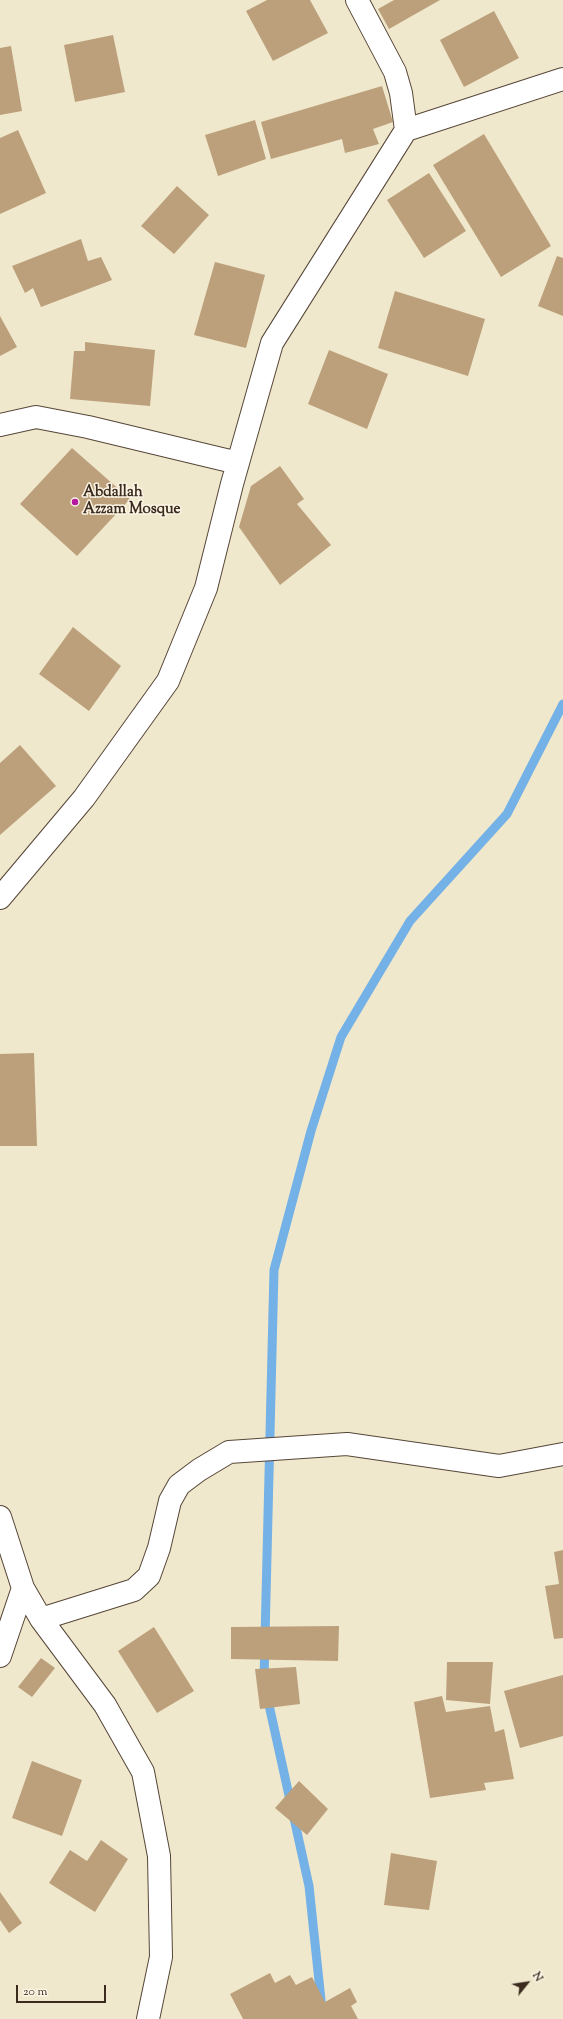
<!DOCTYPE html>
<html>
<head>
<meta charset="utf-8">
<style>
	body { margin:0 }
	#map { position:relative; width:563px; height:2019px; overflow:hidden; background:#f0e8cc; font-family:"Sorts Mill Goudy",serif }
	canvas { display:block }
	.north { position:absolute; left:507px; top:1963px; width:40px; height:40px; -webkit-text-stroke:3px #fcf5e5; paint-order:stroke; rotate:60deg; font-size:11px; font-weight:700; line-height:16px; text-align:center; color:#3b2a1e }
	.north::after { content:''; display:block; margin:auto; width:14px; height:18px; background:#3b2a1e; clip-path:polygon(50% 0,100% 100%,50% 72%,0 100%) }
	.scale { position:absolute; left:16px; top:1985px; width:90px; height:18px; box-sizing:border-box; border:2px solid #3b2a1e; border-top:0; padding-left:5px; font-size:12px; line-height:14px; white-space:nowrap; color:#3b2a1e; -webkit-text-stroke:3px #fcf5e5; paint-order:stroke }
</style>
</head>
<body>
<div id="map">
<canvas width="563" height="2019"></canvas>
<div class="north">N</div>
<div class="scale">20 m</div>
</div>
<script>
const ctx = document.querySelector('canvas').getContext('2d');
ctx.lineJoin = 'round';
const shape = rows => new Path2D(rows.map(r => 'M' + r).join(''));
function strokePath(path, color, width, dash) { ctx.strokeStyle = color; ctx.lineWidth = width; ctx.lineCap = dash ? 'butt' : 'round'; ctx.setLineDash(dash || []); ctx.stroke(path); }
function paint(path, color) { ctx.fillStyle = color; ctx.fill(path, 'evenodd'); }
function label(font, color, halo, rows, align = 'center') {
  ctx.font = font + ' "Sorts Mill Goudy",serif'; ctx.lineWidth = 3; ctx.setLineDash([]); ctx.textBaseline = 'middle'; ctx.strokeStyle = halo; ctx.fillStyle = color; for (const [text, x, y, turn = 0] of rows) {
    ctx.save(); ctx.translate(x, y); ctx.rotate((+turn || 0) * Math.PI / 180); ctx.textAlign = isNaN(turn) ? turn : align; if (halo) ctx.strokeText(text, 0, 0); ctx.fillText(text, 0, 0); ctx.restore();
  }
}
const stream = shape([
	[264,1679,274,1270,311,1131,341,1037,410,921,507,814,563,704],
	[267,1696,309,1886,323,2019]
]);
const building = shape([
	[267,0,310,0,328,33,273,61,246,11],
	[394,0,440,0,389,29,378,9],
	[494,11,519,58,464,87,440,40],
	[113,35,125,92,75,102,64,45],
	[11,46,22,111,0,115,0,48],
	[382,86,393,122,373,129,379,144,345,153,342,139,271,159,261,122],
	[255,120,266,159,218,176,205,135],
	[18,130,46,193,0,214,0,138],
	[484,134,551,246,501,277,433,165],
	[429,173,466,231,424,258,387,200],
	[177,186,209,215,174,254,141,226],
	[81,239,88,261,101,257,112,280,41,307,33,288,25,293,12,266],
	[557,256,563,258,563,316,538,306],
	[215,262,265,275,246,348,194,335],
	[395,291,485,319,468,376,378,348],
	[0,316,17,347,0,356],
	[85,342,155,350,150,406,70,399,74,351,85,351],
	[329,350,388,374,367,429,308,404],
	[72,448,130,499,77,556,20,504],
	[280,466,304,499,297,504,331,545,280,585,239,527,251,486],
	[73,627,121,666,89,711,39,674],
	[20,745,56,786,0,835,0,763],
	[34,1053,37,1146,0,1146,0,1054],
	[563,1550,563,1638,554,1639,545,1586,559,1584,554,1552],
	[339,1626,338,1661,231,1659,231,1627],
	[154,1627,194,1691,157,1713,118,1651],
	[41,1658,55,1668,32,1697,18,1687],
	[447,1662,493,1662,490,1704,446,1700],
	[296,1667,300,1704,260,1709,255,1669],
	[563,1675,563,1736,520,1748,504,1691],
	[442,1696,446,1712,490,1706,495,1732,504,1729,514,1779,484,1783,486,1790,430,1798,414,1702],
	[32,1761,82,1780,62,1836,12,1818],
	[299,1781,328,1809,307,1835,275,1808],
	[101,1840,128,1859,95,1912,49,1883,70,1850,87,1861],
	[391,1853,437,1861,429,1910,384,1905],
	[0,1892,22,1923,9,1933,0,1920],
	[270,1973,275,1983,290,1975,296,1985,312,1977,325,2002,350,1988,357,2002,351,2006,358,2019,243,2019,230,1994]
]);
const street = shape([
	[406,130,563,79],
	[0,425,36,417,88,427,238,463],
	[0,898,84,798,168,681,206,588,232,484,272,343,406,130,401,93,395,72,357,0],
	[0,1517,23,1588,41,1619,105,1705,143,1772,159,1856,161,1957,148,2019],
	[41,1619,134,1590,149,1576,159,1548,170,1501,179,1485,199,1470,229,1452,347,1444,499,1466,563,1454],
	[0,1656,23,1588]
]);
const markers = [
	[75,502,4,"#b5179e"]
];
const poiNames = [
	["Abdallah",83,493],
	["Azzam Mosque",83,510]
];
strokePath(stream, '#74b1e6', 9);
paint(building, '#bca07b');
strokePath(street, '#564638', 24);
strokePath(street, '#fff', 22);
for (const [x, y, r, color] of markers) { const dot = new Path2D(); dot.arc(x, y, r, 0, 2 * Math.PI); ctx.fillStyle = color; ctx.fill(dot); strokePath(dot, '#fcf5e5', 1.5); }
label('bold 15px', '#3b2a1e', '#fcf5e5', poiNames, 'left');
</script>
</body>
</html>
